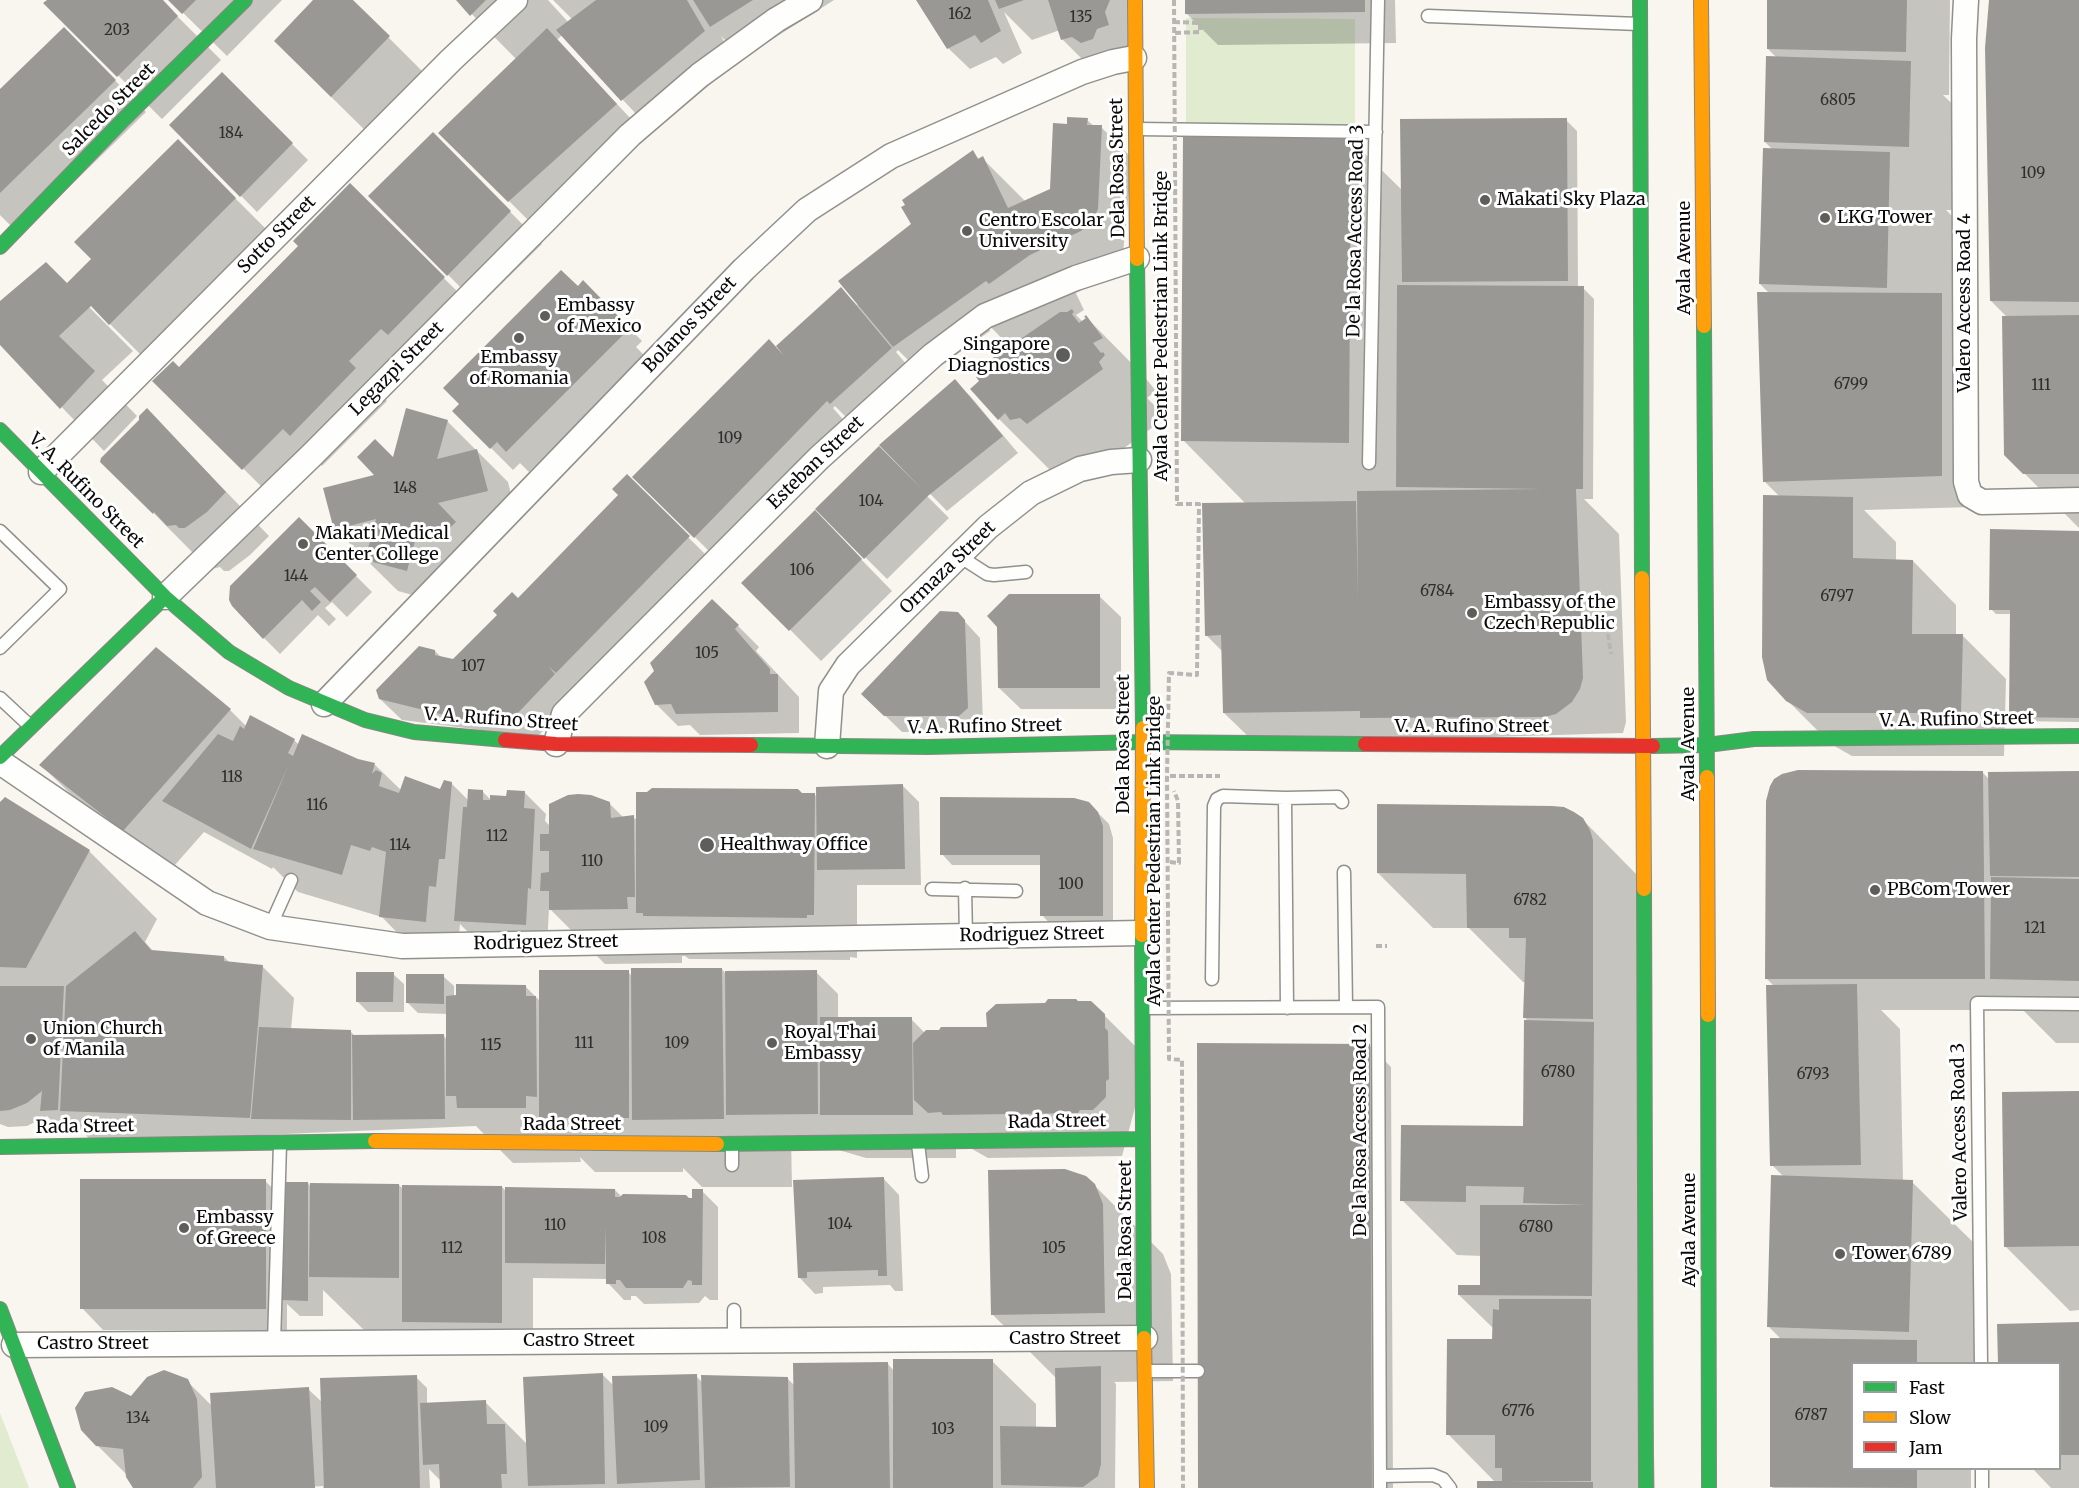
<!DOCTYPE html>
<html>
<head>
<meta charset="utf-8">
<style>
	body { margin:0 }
	#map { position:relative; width:2079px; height:1488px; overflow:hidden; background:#f8f6ee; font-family:Merriweather,serif }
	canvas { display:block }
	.legend { position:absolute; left:1851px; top:1362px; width:210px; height:108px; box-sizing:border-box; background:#fff; border:2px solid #9d9d9d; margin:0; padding:8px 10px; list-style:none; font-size:18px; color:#0a0a0a }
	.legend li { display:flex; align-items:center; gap:12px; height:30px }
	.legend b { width:30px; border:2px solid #9d9d9d }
</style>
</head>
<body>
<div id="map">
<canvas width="2079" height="1488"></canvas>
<ul class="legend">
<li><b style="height:8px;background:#30b455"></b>Fast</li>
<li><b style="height:8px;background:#ff9f0a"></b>Slow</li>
<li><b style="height:8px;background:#e5322d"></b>Jam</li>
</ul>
</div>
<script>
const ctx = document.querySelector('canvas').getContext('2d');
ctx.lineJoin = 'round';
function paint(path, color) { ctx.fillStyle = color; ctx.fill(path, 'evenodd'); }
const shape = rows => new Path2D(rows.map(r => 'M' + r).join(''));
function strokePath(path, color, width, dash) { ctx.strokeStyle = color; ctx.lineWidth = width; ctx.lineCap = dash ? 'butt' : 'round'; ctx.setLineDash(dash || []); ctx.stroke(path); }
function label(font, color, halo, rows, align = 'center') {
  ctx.font = font + ' Merriweather,serif'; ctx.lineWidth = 6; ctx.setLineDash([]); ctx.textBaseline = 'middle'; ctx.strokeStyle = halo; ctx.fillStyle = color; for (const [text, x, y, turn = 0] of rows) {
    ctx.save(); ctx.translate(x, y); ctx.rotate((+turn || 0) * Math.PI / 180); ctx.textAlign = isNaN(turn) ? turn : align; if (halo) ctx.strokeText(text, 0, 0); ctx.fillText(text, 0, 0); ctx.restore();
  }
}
const green = shape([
	[1186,18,1355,19,1355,129,1186,128],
	[0,1413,29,1488,0,1488]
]);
const shadow = shape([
	[49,0,161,0,221,60,162,119,45,3],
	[170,0,282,0,227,56],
	[315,0,351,0,432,81,375,140,319,85],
	[458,0,548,0,569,23,573,20,553,0,834,0,743,58,721,36,736,63,653,132,562,35,557,40,647,136,540,232,441,133,516,59],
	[917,0,1140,0,1136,44,1094,71,1063,40,1060,30,1032,40,1004,12,1022,53,1003,64,996,57,970,69,948,48],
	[1187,0,1395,0,1396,43,1218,45,1187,14],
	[1769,0,1950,0,1949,95,1943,95,1975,126,1973,210,1946,210,1958,222,1973,507,1864,510,1896,542,1896,561,1913,561,1956,605,1956,635,1962,635,2006,679,2004,756,1852,756,1831,744,1787,700,1780,497,1764,481,1770,294,1760,284,1773,150,1765,142,1777,58,1768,49],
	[1991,0,2079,0,2079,528,2024,473,2008,318,1991,301],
	[95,60,146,112,20,235,0,215,0,91],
	[222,74,308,160,257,212,171,125],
	[1087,120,1094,126,1101,127,1132,158,1123,253,1070,281,1084,310,1076,315,1083,322,1088,319,1142,374,1156,391,1147,398,1159,410,1153,418,1157,424,1083,478,1053,473,999,419,1011,348,986,322,990,331,925,377,898,350,896,352,907,365,848,419,835,406,833,408,847,424,716,558,634,477,793,365,841,289,857,305,859,304,911,226,972,152,980,160,982,158,1026,202,1051,190,1069,125],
	[1566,120,1577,131,1578,288,1583,288,1594,299,1593,499,1584,499,1619,534,1626,722,1623,733,1256,744,1224,713,1223,652,1206,635,1246,504,1183,440,1350,139,1403,191],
	[433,134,542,244,479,306,370,196],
	[178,141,267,230,141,355,69,283,93,259],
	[350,185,475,309,420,366,413,359,379,394,387,401,322,466,315,459,275,500,155,381,179,369,300,247],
	[46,264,133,351,102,380,137,416,104,451,0,343,0,303],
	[583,282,642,341,636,347,645,356,529,472,520,463,513,470,454,411],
	[955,381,971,397,1018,453,947,511,882,445],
	[147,410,269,536,250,555,229,571,224,571,220,567,212,569,198,555,197,557,102,461,141,420],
	[447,421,508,482,518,522,468,535,486,554,470,570,451,552,438,602,398,591,335,529,377,476,394,460],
	[879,448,949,518,887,579,817,509],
	[627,476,710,559,537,737,402,720,380,699,435,651,442,658,453,661,499,615,518,600,620,495],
	[815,512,892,591,821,661,744,583],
	[299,519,372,592,347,617,332,602,325,608,336,619,329,626,318,615,280,654,238,612],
	[2079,532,2079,722,2015,721,2010,716,2012,614,1996,614,1991,609],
	[1099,596,1121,617,1121,709,1021,709,999,688],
	[957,613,980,638,983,724,975,732,902,732,863,694],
	[738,626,759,647,756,651,799,697,799,733,700,735,690,725,678,726,656,704],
	[156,649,230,710,247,727,294,740,299,745,374,764,402,791,441,791,451,783,469,801,483,792,492,801,524,792,546,814,545,821,550,826,609,803,624,818,633,817,638,821,801,794,814,794,818,798,903,786,919,802,921,885,857,885,857,958,850,957,850,960,689,959,685,956,682,956,682,963,605,964,549,908,547,946,478,942,460,924,457,953,412,948,382,917,298,892,273,867,272,869,204,832,167,874,85,808,41,765],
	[1983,773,1990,780,2079,773,2079,1043,2056,1043,2016,1003,2016,1010,1881,1010,1900,1029,1903,1181,1912,1182,1981,1250,1978,1364,1852,1364,1852,1468,1971,1468,1971,1488,1773,1488,1771,1486,1782,1340,1768,1326,1784,1177,1772,1165,1775,987,1766,978],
	[1088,803,1109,824,1113,838,1113,926,1052,926,1042,915,1042,865,952,865,942,854],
	[0,804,89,851,157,919,145,942,154,952,224,957,230,963,263,967,294,998,291,1029,350,1031,355,1036,444,1036,447,1040,447,1014,418,1013,408,1003,443,976,454,986,454,997,525,986,540,1001,628,972,632,976,722,969,725,973,816,972,838,994,838,1019,911,1019,925,1033,988,1028,1104,1015,1148,1059,1122,1156,988,1158,956,1140,956,1158,866,1158,791,1136,792,1187,702,1187,683,1168,683,1172,595,1172,580,1157,581,1162,513,1163,476,1126,93,1142,73,1123,73,1126,57,1126,47,1116,27,1126,8,1127,0,1124],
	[1582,819,1637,875,1655,1488,1478,1488,1496,1483,1448,1434,1494,1341,1494,1329,1459,1295,1482,1286,1482,1256,1457,1255,1402,1200,1524,1128,1529,1022,1525,1018,1526,982,1523,982,1469,928,1433,928,1378,873],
	[393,974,404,984,404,1012,368,1012,357,1001],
	[1370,1046,1391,1067,1393,1488,1199,1488],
	[2079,1093,2079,1310,2070,1311,2005,1246],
	[883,1178,899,1195,903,1291,895,1291,890,1285,823,1287,823,1293,815,1294,799,1277],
	[265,1181,284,1199,308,1183,311,1187,399,1185,404,1190,502,1187,507,1192,615,1190,622,1197,689,1199,694,1199,702,1191,718,1207,718,1300,710,1300,705,1296,699,1303,644,1304,636,1296,631,1296,631,1300,624,1300,608,1283,608,1279,533,1278,533,1354,435,1353,365,1331,323,1290,323,1316,300,1316,287,1304,287,1330,103,1330,82,1308],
	[1094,1185,1163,1254,1171,1274,1173,1381,1114,1382,1116,1384,1115,1488,441,1488,441,1481,429,1469,430,1488,323,1488,323,1486,291,1488,135,1488,127,1475,97,1445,131,1398,187,1381,212,1406,308,1389,323,1403,416,1377,427,1388,427,1404,485,1402,528,1445,603,1375,614,1386,696,1376,703,1383,787,1378,795,1386,888,1364,894,1371,992,1361,1036,1404,1036,1428,1057,1428,1056,1378,992,1314],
	[2079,1323,2079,1488,2051,1488,2032,1468,2060,1468,2060,1364]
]);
const building = shape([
	[47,0,163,0,178,16,117,77,43,3],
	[168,0,196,0,182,14],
	[313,0,353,0,390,36,331,97,274,41],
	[456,0,486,0,470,16],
	[596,0,687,0,705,31,621,101,556,30],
	[693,0,753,0,710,27],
	[916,0,988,0,1001,31,981,43,975,35,947,49],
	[995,0,1024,0,999,9],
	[1048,0,1110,0,1105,12,1109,25,1097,29,1093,39,1081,43,1072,37,1061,40],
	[1185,0,1365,0,1365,12,1185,14],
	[1767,0,1907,0,1906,52,1767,49],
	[1989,0,2079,0,2079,302,1990,301,1985,48],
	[64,27,116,80,0,193,0,89],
	[547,28,617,104,508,202,438,133],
	[1766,56,1911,61,1909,147,1764,142],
	[222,72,293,143,240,197,169,125],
	[1067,117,1088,118,1087,125,1102,125,1098,209,1092,222,1081,231,1030,255,989,284,986,281,893,347,838,281,911,224,901,207,905,205,902,200,973,150,978,159,983,156,1008,208,1050,189,1053,123,1067,124],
	[1567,118,1568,281,1402,282,1400,119],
	[433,132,511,211,447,276,368,196],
	[1183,136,1351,138,1349,443,1181,441],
	[178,139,236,198,109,325,91,306,59,336,95,371,60,409,0,345,0,301,46,262,67,283,91,259,74,242],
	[1763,148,1890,152,1887,288,1759,284],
	[350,183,445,277,388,335,381,329,349,361,356,368,290,436,283,429,242,470,152,381,173,361,179,367,298,246,293,241],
	[561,270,578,286,583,280,621,319,616,325,625,333,506,452,497,442,490,449,452,411,459,404,443,388],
	[1397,285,1584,286,1583,489,1576,489,1583,678,1580,689,1572,702,1556,714,1545,717,1360,718,1360,711,1223,713,1221,635,1205,636,1202,503,1356,501,1358,599,1357,491,1541,489,1396,487],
	[841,287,892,348,830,404,827,401,694,538,632,477,769,339,784,356,776,346],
	[1757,292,1942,293,1942,476,1763,482],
	[1072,309,1074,312,1072,314,1079,323,1086,318,1084,317,1086,315,1103,338,1093,343,1101,353,1103,352,1105,355,1099,362,1103,369,1027,424,1020,418,1010,420,1005,413,998,420,970,389,979,381,976,377,980,373,981,366,1060,312,1067,312],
	[2079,315,2079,474,2023,474,2004,455,2002,316],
	[955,379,1003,436,929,495,864,559,815,509,879,446,921,488,879,445],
	[147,408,226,492,207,512,185,528,179,528,176,525,167,526,154,512,153,514,100,462,101,458,139,420,139,416],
	[406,408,448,420,437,459,477,449,488,491,438,503,456,522,437,540,420,522,407,571,365,560,376,519,334,530,323,488,374,475,357,457,375,439,393,457],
	[627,474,690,536,556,673,548,666,555,674,516,715,502,725,485,725,379,699,376,690,419,646,435,650,435,655,453,659,497,615,493,611,512,592,518,598,618,495,612,489],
	[1763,495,1853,497,1853,558,1913,560,1912,634,1963,634,1961,713,1807,713,1786,701,1767,680,1762,657],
	[815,510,862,559,789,631,741,583],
	[299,517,357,575,330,602,315,587,310,591,321,602,312,611,302,600,263,639,232,606,229,600,230,586],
	[1990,529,2079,531,2079,718,2009,717,2010,610,1989,610],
	[1009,594,1100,594,1100,688,998,688,997,627,987,616],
	[712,599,739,625,735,629,770,669,770,674,778,674,778,712,676,714,671,704,655,705,644,682,654,671,650,663],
	[940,611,958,612,965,620,968,708,959,716,884,716,861,694],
	[156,647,231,709,123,831,39,765],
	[250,715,295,739,288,753,293,756,302,734,358,759,375,763,372,774,376,770,382,773,379,786,399,793,405,776,440,789,444,780,452,782,445,859,439,859,436,887,429,886,426,922,379,917,386,852,372,847,370,851,351,845,342,875,253,849,289,764,251,849,162,801,218,734,233,741,240,726,244,729],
	[1798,770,1983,771,1985,979,1765,979,1766,801,1770,786,1774,779,1782,774],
	[2079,771,2079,877,1990,876,1988,772],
	[903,784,905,869,817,870,816,787],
	[652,788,798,789,802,793,815,793,814,915,807,915,807,918,643,916,643,913,636,913,636,792,647,792],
	[468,789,483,790,483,800,490,800,490,795,506,796,507,790,525,791,524,808,535,809,531,889,528,888,526,925,454,921,463,807,467,807],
	[578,794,591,795,610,802,611,818,634,815,635,897,627,897,628,909,549,910,549,891,540,891,541,873,549,872,549,851,540,851,540,834,549,834,549,804,568,795],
	[5,797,90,850,26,968,0,967,0,802],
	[940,797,1074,798,1089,802,1098,812,1103,826,1103,916,1040,916,1040,855,940,855],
	[1377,804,1552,806,1564,807,1574,812,1583,818,1590,830,1593,840,1593,1019,1523,1018,1526,938,1509,938,1509,928,1467,928,1466,874,1377,873],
	[1991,877,2079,879,2079,981,1990,979],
	[135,931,151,950,224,956,224,961,263,965,250,1118,60,1111,66,986],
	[631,968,722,968,724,1119,632,1120],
	[539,970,629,970,629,1118,539,1118],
	[817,970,818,1114,726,1115,725,971],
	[356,972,394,972,393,1002,356,1002],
	[406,974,444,974,444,1004,406,1003],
	[456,984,526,985,526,996,536,996,537,1097,526,1096,526,1108,457,1108,456,1096,446,1096,446,996,456,995],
	[1857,984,1861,1165,1770,1166,1766,985],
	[0,986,64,986,58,1110,40,1111,42,1091,27,1103,10,1110,0,1111],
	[1048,999,1076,999,1078,1001,1091,1001,1105,1014,1105,1028,1108,1031,1109,1079,1106,1081,1106,1097,1093,1110,1080,1110,1078,1113,943,1115,941,1112,928,1113,914,1100,913,1043,926,1030,939,1030,941,1027,987,1027,986,1013,996,1004,1045,1003],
	[820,1017,912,1017,913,1115,820,1115],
	[1524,1020,1594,1022,1592,1296,1458,1295,1458,1285,1480,1285,1480,1205,1587,1205,1523,1203,1524,1187,1466,1186,1466,1202,1400,1201,1401,1125,1523,1126],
	[259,1027,351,1030,351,1120,251,1119],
	[444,1034,445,1119,353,1120,352,1035],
	[1197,1043,1370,1044,1372,1488,1198,1488],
	[2079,1091,2079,1246,2004,1247,2002,1092],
	[1065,1169,1086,1176,1095,1184,1103,1204,1105,1313,991,1315,988,1170],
	[1771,1175,1913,1180,1909,1332,1767,1327],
	[884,1177,887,1276,878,1276,878,1270,807,1272,807,1278,798,1278,793,1180],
	[80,1179,266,1179,266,1309,80,1309],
	[282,1182,308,1182,308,1301,282,1300],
	[310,1183,399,1184,399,1278,309,1277],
	[402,1185,502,1186,502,1323,402,1322],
	[505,1187,615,1189,615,1197,620,1197,623,1194,686,1195,689,1198,692,1198,692,1189,703,1189,702,1285,692,1285,692,1281,688,1280,683,1288,626,1288,620,1280,616,1280,616,1284,606,1284,606,1226,605,1264,505,1263],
	[1499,1299,1591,1299,1591,1481,1507,1481,1593,1482,1593,1488,1477,1488,1477,1481,1502,1481,1502,1468,1495,1468,1495,1435,1446,1435,1447,1339,1492,1339,1493,1309,1499,1310],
	[2079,1322,2079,1455,2060,1455,2060,1364,1998,1364,1997,1324],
	[1770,1338,1917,1340,1917,1364,1852,1364,1852,1468,1917,1468,1917,1488,1770,1487],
	[893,1359,993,1359,993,1488,893,1488],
	[888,1362,890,1488,795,1488,793,1363],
	[1101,1366,1101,1464,1098,1476,1083,1487,1001,1485,1000,1426,1056,1427,1055,1368],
	[164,1370,188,1379,197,1399,202,1477,193,1488,133,1488,126,1477,123,1449,96,1446,81,1430,75,1408,85,1392,112,1387,131,1396,147,1377],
	[603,1373,605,1484,528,1486,523,1377],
	[697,1374,700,1480,617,1484,612,1376],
	[417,1375,420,1488,324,1488,320,1378],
	[701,1375,788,1377,790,1487,705,1488],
	[309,1387,315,1488,216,1488,210,1393],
	[486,1400,487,1424,505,1424,507,1474,501,1474,502,1488,440,1488,439,1464,423,1465,420,1403]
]);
const path = shape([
	[1174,22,1200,23,1200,32,1174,33],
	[1608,634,1611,654],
	[1170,776,1220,776],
	[1170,862,1179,863,1178,801,1174,791],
	[1376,946,1387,946]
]);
const lane = shape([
	[1428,16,1639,24],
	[1137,129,1376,132],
	[1369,463,1378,0],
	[0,531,60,589,0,648],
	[959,556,987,574,994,575,1026,572],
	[0,698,30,726],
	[1285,798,1287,1008],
	[1344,872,1346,1007],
	[965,888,966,936],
	[932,889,1016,891],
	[270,927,291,880],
	[1212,979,1214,806,1217,799,1223,796,1285,798,1338,797,1342,802],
	[1144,1008,1378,1007,1380,1488],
	[918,1144,922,1176],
	[732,1145,732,1165],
	[734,1310,734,1340],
	[274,1343,280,1144],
	[1981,1364,1977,1003,2079,1004],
	[1145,1371,1198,1371],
	[1982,1468,1982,1488],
	[1380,1476,1433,1475,1443,1479,1450,1488]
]);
const street = shape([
	[1966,0,1964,39,1966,482,1970,495,1982,502,2079,500],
	[41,472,451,60,515,0],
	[165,597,312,455,630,135,700,75,776,20,810,0],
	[324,704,744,269,807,210,891,156,1082,72,1113,62,1134,58],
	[556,744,564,714,819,458,933,355,985,316,1076,278,1137,258],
	[827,746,831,691,848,665,988,527,1031,493,1080,469,1111,462,1139,460],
	[0,762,207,903,270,927,402,946,1142,933],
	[14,1345,1145,1338]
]);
const fast = shape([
	[1640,0,1642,578],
	[0,247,124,119,245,0],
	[1137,259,1143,728],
	[1704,326,1707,777],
	[0,430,165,597,229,652,289,688,365,720,414,732,505,740],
	[751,745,928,747,1143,742,1365,744],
	[1653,746,1707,745,1754,739,2079,736],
	[0,757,165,597],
	[1644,889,1646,1488],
	[1142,935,1144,1338],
	[1708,1015,1709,1488],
	[717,1144,1143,1139],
	[0,1147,375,1141],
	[0,1309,68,1488]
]);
const slow = shape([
	[1135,0,1137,259],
	[1701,0,1704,326],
	[1642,578,1644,889],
	[1707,777,1708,1015],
	[1142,935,1143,728],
	[375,1141,717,1144],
	[1144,1338,1147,1488]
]);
const jam = shape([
	[505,740,556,744,751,745],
	[1365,744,1653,746]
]);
const pathBridge = shape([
	[1174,0,1177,504,1199,504,1197,675,1169,673,1167,776,1169,1059,1182,1060,1183,1488]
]);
const markers = [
	[1485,200,6,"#5d5d5a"],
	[1825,218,6,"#5d5d5a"],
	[967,231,6,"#5d5d5a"],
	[545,316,6,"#5d5d5a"],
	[519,338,6,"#5d5d5a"],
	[1063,355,8,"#5d5d5a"],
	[303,544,6,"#5d5d5a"],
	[1472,613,6,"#5d5d5a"],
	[707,845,8,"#5d5d5a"],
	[1875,890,6,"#5d5d5a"],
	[31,1039,6,"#5d5d5a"],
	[772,1043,6,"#5d5d5a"],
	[184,1228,6,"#5d5d5a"],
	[1840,1254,6,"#5d5d5a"]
];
const numberNames = [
	["162",960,15],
	["135",1081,18],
	["203",117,31],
	["6805",1838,101],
	["184",231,134],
	["109",2033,174],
	["6799",1851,385],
	["111",2041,386],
	["109",730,439],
	["148",405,489],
	["104",871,502],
	["106",802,571],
	["144",296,577],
	["6784",1437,592],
	["6797",1837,597],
	["105",707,654],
	["107",473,667],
	["118",232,778],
	["116",317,806],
	["112",497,837],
	["114",400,846],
	["110",592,862],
	["100",1071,885],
	["6782",1530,901],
	["121",2035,929],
	["111",584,1044],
	["109",677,1044],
	["115",491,1046],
	["6780",1558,1073],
	["6793",1813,1075],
	["104",840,1225],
	["110",555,1226],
	["6780",1536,1228],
	["108",654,1239],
	["112",452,1249],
	["105",1054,1249],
	["6776",1518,1412],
	["6787",1811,1416],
	["134",138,1419],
	["109",656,1428],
	["103",943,1430]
];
const streetNames = [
	["Salcedo Street",109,110,-45],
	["Dela Rosa Street",1118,168,-91],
	["De la Rosa Access Road 3",1356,231,-89],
	["Sotto Street",277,235,-45],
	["Ayala Avenue",1685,258,-90],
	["Valero Access Road 4",1965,303,-90],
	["Bolanos Street",690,325,-46],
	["Ayala Center Pedestrian Link Bridge",1162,326,-90],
	["Legazpi Street",397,369,-45],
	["Esteban Street",816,463,-44],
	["V. A. Rufino Street",86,491,45],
	["Ormaza Street",948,568,-44],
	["V. A. Rufino Street",501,720,4],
	["V. A. Rufino Street",1957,720,-1],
	["V. A. Rufino Street",985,727,-1],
	["V. A. Rufino Street",1472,727],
	["Dela Rosa Street",1124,744,-90],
	["Ayala Avenue",1689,744,-90],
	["Ayala Center Pedestrian Link Bridge",1155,851,-90],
	["Rodriguez Street",1032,935,-1],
	["Rodriguez Street",546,943,-1],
	["Rada Street",1057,1122,-1],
	["Rada Street",572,1125],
	["Rada Street",85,1127,-1],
	["De la Rosa Access Road 2",1361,1130,-90],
	["Valero Access Road 3",1960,1132,-91],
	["Dela Rosa Street",1126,1230,-90],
	["Ayala Avenue",1690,1230,-90],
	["Castro Street",1065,1339],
	["Castro Street",579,1341],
	["Castro Street",93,1344]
];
const poiNames = [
	["Makati Sky Plaza",1497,200],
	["LKG Tower",1837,218],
	["Centro Escolar",979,221],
	["University",979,242],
	["Embassy",557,306],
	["of Mexico",557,327],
	["Singapore",1050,345,"right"],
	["Diagnostics",1050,366,"right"],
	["Embassy",519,358,"center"],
	["of Romania",519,379,"center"],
	["Makati Medical",315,534],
	["Center College",315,555],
	["Embassy of the",1484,603],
	["Czech Republic",1484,624],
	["Healthway Office",720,845],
	["PBCom Tower",1887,890],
	["Union Church",43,1029],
	["of Manila",43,1050],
	["Royal Thai",784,1033],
	["Embassy",784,1054],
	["Embassy",196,1218],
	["of Greece",196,1239],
	["Tower 6789",1852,1254]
];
paint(green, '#e0ebd0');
paint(shadow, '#0003');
paint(building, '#9a9894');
strokePath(lane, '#91908d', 15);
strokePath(street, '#91908d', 27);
strokePath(fast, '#888783', 16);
strokePath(slow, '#888783', 16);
strokePath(jam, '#888783', 16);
strokePath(path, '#b7b6b5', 4, [6, 3]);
strokePath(lane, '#fefefc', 12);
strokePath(street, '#fefefc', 24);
strokePath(fast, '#30b455', 14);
strokePath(slow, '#ff9f0a', 14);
strokePath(jam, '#e5322d', 14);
strokePath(pathBridge, '#b7b6b5', 4, [6, 3]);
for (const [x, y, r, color] of markers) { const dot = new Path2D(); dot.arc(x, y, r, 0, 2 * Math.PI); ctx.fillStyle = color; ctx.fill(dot); strokePath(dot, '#fff', 2); }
label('15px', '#2e2e2c', null, numberNames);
label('18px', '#0a0a0a', '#fff', streetNames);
label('18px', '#0a0a0a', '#fff', poiNames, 'left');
</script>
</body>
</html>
